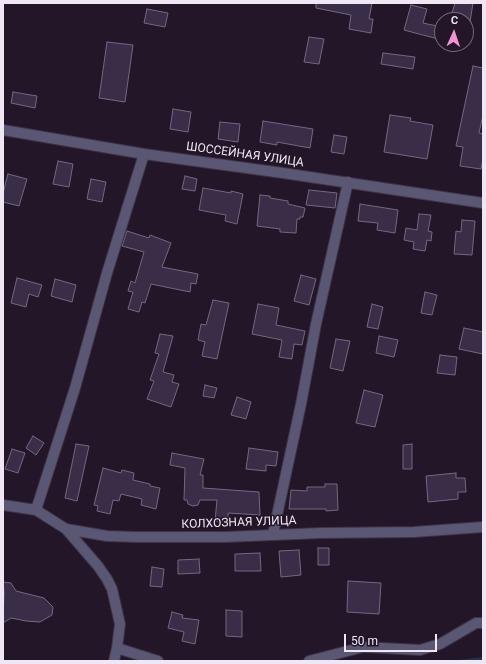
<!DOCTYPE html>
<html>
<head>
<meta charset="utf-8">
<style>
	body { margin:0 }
	#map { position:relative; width:486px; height:664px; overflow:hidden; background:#221628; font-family:Roboto,sans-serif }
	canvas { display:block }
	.frame { position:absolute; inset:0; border:4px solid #efe7f3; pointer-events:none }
	.north { position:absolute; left:434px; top:12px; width:40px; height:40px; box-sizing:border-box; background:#221628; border:1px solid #746a79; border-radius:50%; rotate:3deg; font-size:11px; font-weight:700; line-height:16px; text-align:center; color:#efe7f3 }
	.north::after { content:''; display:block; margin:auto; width:14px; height:18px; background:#f391d5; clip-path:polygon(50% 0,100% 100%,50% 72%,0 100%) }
	.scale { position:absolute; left:344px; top:634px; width:93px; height:18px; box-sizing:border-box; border:2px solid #efe7f3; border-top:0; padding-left:5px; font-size:12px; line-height:14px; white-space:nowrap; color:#efe7f3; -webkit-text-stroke:3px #221628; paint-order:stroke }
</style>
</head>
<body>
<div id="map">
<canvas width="486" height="664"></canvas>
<div class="frame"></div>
<div class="north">С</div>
<div class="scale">50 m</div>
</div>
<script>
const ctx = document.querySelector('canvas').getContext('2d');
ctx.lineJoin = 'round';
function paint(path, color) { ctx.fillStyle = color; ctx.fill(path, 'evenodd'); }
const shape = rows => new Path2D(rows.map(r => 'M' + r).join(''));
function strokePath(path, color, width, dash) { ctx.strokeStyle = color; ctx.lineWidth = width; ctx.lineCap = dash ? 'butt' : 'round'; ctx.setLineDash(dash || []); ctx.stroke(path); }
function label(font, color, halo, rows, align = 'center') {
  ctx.font = font + ' Roboto,sans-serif'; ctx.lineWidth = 3; ctx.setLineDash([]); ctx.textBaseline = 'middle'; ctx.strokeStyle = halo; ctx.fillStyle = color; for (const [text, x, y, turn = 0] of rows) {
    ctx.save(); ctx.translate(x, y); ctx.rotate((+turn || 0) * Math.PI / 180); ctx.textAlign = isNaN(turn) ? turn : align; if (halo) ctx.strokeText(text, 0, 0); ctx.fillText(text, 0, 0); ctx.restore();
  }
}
const water = shape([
	[483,657,483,661,450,661]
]);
const building = shape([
	[316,3,372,3,369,19,373,19,371,33,349,29,351,15,316,8,316,3],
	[455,3,473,3,470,22,466,20,451,16,455,3],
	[411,5,427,9,423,23,442,27,442,40,404,30,411,5],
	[147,9,168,13,165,27,144,23,147,9],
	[309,37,324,39,319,64,304,62,309,37],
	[107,42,133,45,125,102,99,98,107,42],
	[383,53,415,57,413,69,381,64,383,53],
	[473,66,483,68,483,115,479,133,483,134,483,159,481,169,460,166,463,147,456,146,473,66],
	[13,92,37,96,35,108,11,103,13,92],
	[173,109,191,112,188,132,170,129,173,109],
	[390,115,411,118,410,121,433,125,427,159,384,152,390,115],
	[263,121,313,129,310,148,277,142,277,145,260,142,263,121],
	[220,122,240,124,238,142,218,139,220,122],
	[334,135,347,137,344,154,331,152,334,135],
	[58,161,73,164,69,187,53,184,58,161],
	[8,174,27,179,19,206,3,202,3,193,8,174],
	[185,176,197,179,195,191,182,189,185,176],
	[91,179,106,182,102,202,87,199,91,179],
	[203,188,231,193,231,191,243,194,237,224,225,221,226,215,199,210,203,188],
	[309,190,337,193,335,208,306,205,309,190],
	[260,195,270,196,270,198,288,201,288,204,305,208,303,217,300,217,300,219,297,219,296,233,280,232,280,229,257,226,260,195],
	[360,204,398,210,395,233,377,230,378,223,358,221,360,204],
	[419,214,431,215,428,231,432,232,431,241,427,240,425,251,413,249,414,242,404,240,406,228,417,230,419,214],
	[462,220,475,221,472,255,454,254,456,231,461,232,462,220],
	[127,231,149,238,150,235,171,243,162,267,198,274,196,284,191,283,190,292,151,284,145,303,142,302,139,312,128,309,133,292,128,291,131,281,135,283,144,252,122,246,127,231],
	[301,275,316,279,309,305,294,301,301,275],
	[17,278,42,285,38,297,29,294,26,307,11,303,17,278],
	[55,279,76,285,72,302,51,296,55,279],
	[425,292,437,295,432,315,421,313,425,292],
	[213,300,229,303,217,359,202,356,205,342,198,340,201,324,206,325,213,300],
	[258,304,279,308,276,325,305,331,302,345,294,344,292,359,279,357,282,340,252,334,258,304],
	[372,304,383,307,378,329,367,327,372,304],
	[464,328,483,332,483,354,459,349,464,328],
	[160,334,173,336,163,372,174,375,172,382,179,384,171,407,147,399,154,381,150,380,159,354,155,353,160,334],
	[379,336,398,340,394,357,376,353,379,336],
	[336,339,350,341,343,371,330,368,336,339],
	[440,355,457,357,455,375,437,373,440,355],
	[205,385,217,388,214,398,203,396,205,385],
	[364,390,383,395,375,427,356,423,364,390],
	[237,397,251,402,246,419,231,415,237,397],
	[33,436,44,443,36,455,26,448,33,436],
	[76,444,89,446,77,501,65,498,76,444],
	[412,444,412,469,403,469,403,445,412,444],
	[249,448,278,452,276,466,266,465,266,471,246,469,249,448],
	[12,449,25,453,18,473,5,469,12,449],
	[172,453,204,459,200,475,203,475,203,488,259,492,260,515,228,513,228,522,215,521,217,500,200,500,198,505,193,506,188,504,187,500,184,500,185,468,170,465,172,453],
	[103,468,121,473,122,470,134,473,133,480,150,484,150,486,160,488,156,509,141,505,142,499,121,494,119,501,113,500,110,514,97,511,98,506,94,505,103,468],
	[456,473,456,478,465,478,466,492,458,492,458,499,428,502,426,476,456,473],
	[325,484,337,484,338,510,326,511,326,509,289,509,291,490,307,491,307,487,325,487,325,484],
	[318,548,329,548,329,565,318,565,318,548],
	[299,550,301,575,281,577,279,551,299,550],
	[260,553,261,571,235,571,235,554,260,553],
	[199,559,200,573,178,574,178,560,199,559],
	[152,567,164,569,162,587,150,586,152,567],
	[348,581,381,583,379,614,347,612,348,581],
	[3,582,11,583,16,591,44,598,53,607,52,615,40,622,26,621,11,618,3,623,4,592,3,582],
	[226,610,242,611,242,637,226,636,226,610],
	[172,612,183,615,182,618,199,620,195,644,182,641,184,632,168,628,172,612]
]);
const minor = shape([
	[3,505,36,510,66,529,107,536,136,537,225,537,321,533,414,532,483,527],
	[36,510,75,388,107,273,144,154],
	[66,529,98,566,107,579,112,589,120,624,117,648,114,661],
	[273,534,301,404,316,324,348,182],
	[117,648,158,661],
	[309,661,363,647,420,650,440,644,476,623,483,623]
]);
const tertiary = shape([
	[3,130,144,154,283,173,483,203]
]);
const streetNames = [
	["ШОССЕЙНАЯ УЛИЦА",245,155,8],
	["КОЛХОЗНАЯ УЛИЦА",239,523,-2]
];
paint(water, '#20334b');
paint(building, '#3a2d48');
strokePath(building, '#73697f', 1);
strokePath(minor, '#3f3344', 12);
strokePath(tertiary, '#3f3344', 12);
strokePath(minor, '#5a5775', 10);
strokePath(tertiary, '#5a5775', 10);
label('12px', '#efe7f3', '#221628', streetNames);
</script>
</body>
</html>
